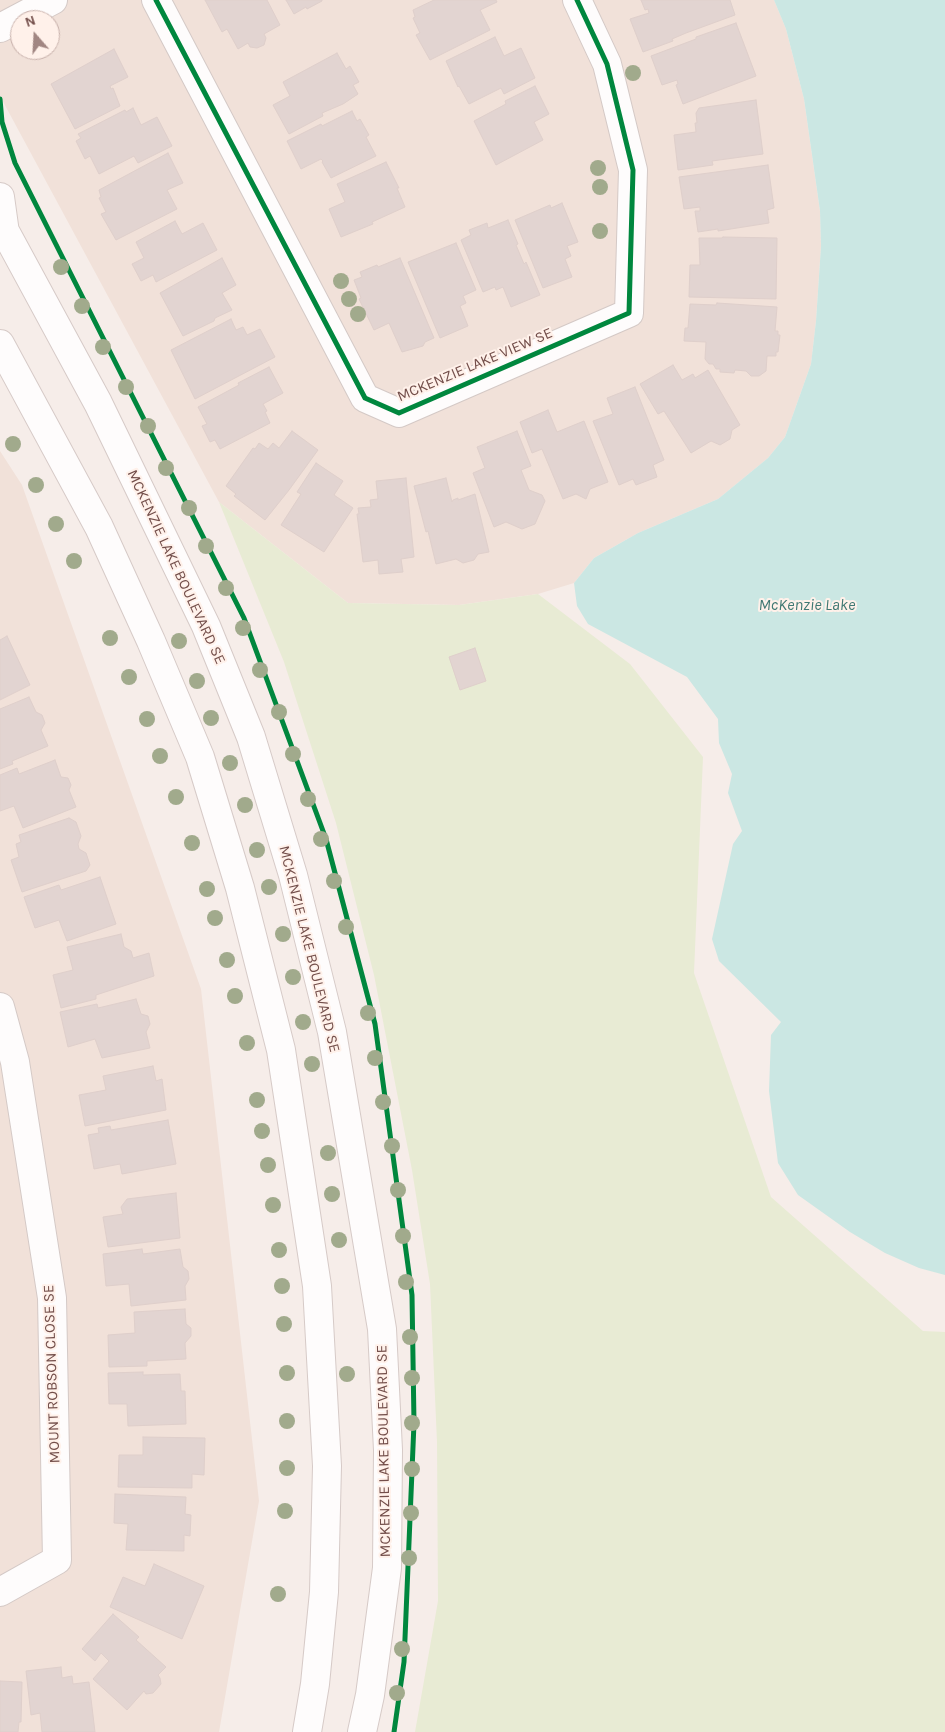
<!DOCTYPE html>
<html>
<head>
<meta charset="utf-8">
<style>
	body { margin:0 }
	#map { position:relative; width:945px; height:1732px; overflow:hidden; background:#f6ede9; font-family:Karla,sans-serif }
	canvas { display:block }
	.north { position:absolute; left:10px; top:10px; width:50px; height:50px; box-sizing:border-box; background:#fff1ea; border:1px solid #c7b0aa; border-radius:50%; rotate:341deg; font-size:14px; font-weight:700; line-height:20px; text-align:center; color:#734e4a }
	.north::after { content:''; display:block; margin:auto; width:18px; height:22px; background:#a18682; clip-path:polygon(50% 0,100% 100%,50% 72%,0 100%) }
</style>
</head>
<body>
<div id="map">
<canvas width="945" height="1732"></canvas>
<div class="north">N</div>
</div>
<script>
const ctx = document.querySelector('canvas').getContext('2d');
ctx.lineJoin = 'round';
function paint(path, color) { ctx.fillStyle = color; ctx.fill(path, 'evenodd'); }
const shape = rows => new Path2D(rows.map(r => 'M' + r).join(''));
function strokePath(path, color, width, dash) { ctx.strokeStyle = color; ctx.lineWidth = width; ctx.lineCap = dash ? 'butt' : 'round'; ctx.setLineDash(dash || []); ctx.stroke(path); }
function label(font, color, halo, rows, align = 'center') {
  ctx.font = font + ' Karla,sans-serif'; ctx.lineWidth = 4; ctx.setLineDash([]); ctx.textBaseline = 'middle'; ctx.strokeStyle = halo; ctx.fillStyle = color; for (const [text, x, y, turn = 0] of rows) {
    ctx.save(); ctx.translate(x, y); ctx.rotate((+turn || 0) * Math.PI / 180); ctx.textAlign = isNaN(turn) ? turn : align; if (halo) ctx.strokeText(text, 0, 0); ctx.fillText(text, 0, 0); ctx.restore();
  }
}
const residential = shape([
	[0,0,774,0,786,29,804,99,820,211,821,246,816,321,811,364,785,437,768,458,718,499,638,533,594,558,574,583,538,594,459,605,348,603,219,502,0,96],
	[20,20,50,20,50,50,20,50],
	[0,451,22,485,201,989,259,1501,219,1732,0,1732]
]);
const green = shape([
	[219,502,348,603,459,605,538,594,630,664,703,757,694,973,771,1197,923,1331,945,1332,945,1732,415,1732,438,1601,437,1442,430,1284,412,1170,374,975,336,823,284,662]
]);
const water = shape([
	[774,0,945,0,945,1275,919,1268,885,1253,850,1232,798,1195,778,1163,769,1091,771,1035,781,1022,719,961,712,939,733,844,742,831,728,793,732,774,719,743,718,719,687,677,588,624,577,606,574,583,594,558,638,533,718,499,768,458,785,437,811,364,816,321,821,246,820,211,804,99,786,29]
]);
const building = shape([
	[205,0,267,0,280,25,264,34,266,38,264,45,257,48,250,47,248,43,238,49,227,29,222,32,205,0],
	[286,0,322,0,322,1,307,9,306,7,294,14,286,0],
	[434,0,496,0,497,2,480,10,490,30,430,60,416,35,420,33,413,18,415,17,413,10,434,0],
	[641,0,730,0,735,15,686,33,672,39,673,41,643,52,630,19,649,13,648,9,645,10,641,0],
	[736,23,756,76,683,104,676,85,678,84,677,80,662,85,651,56,696,39,696,37,736,23],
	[495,37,504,56,521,48,535,78,504,94,501,88,469,104,459,86,458,87,446,61,495,37],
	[114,49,128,77,110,86,111,89,113,88,120,106,75,129,51,84,114,49],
	[337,53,346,69,350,66,359,82,353,85,358,94,343,104,322,113,323,116,289,134,273,105,290,96,283,82,337,53],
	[535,86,549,114,534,122,543,140,496,165,474,121,506,104,505,101,535,86],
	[756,100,763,154,712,161,713,165,678,170,674,135,696,132,695,123,697,123,696,113,699,108,756,100],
	[133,108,141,125,157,117,172,146,138,163,134,156,99,174,90,156,85,159,76,141,81,138,78,134,125,110,126,112,133,108],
	[352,111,357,121,360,119,369,135,366,137,376,156,331,178,322,162,323,161,321,159,301,169,287,141,321,124,322,126,352,111],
	[168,153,183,183,167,190,177,209,116,240,101,214,106,212,99,198,101,197,99,190,168,153],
	[386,162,399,188,397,188,405,207,372,222,373,224,341,237,329,209,345,202,337,184,386,162],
	[768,165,774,208,767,210,769,223,718,231,718,229,698,232,695,211,700,211,700,207,684,209,679,177,768,165],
	[562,203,578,242,567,246,571,256,565,259,572,277,543,288,515,220,550,205,551,208,562,203],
	[508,220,518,244,516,245,524,264,526,262,540,295,511,307,503,287,496,290,495,287,483,292,461,240,471,235,469,230,487,223,488,228,508,220],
	[175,221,182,234,203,223,217,250,156,282,153,275,141,281,132,264,144,258,136,242,175,221],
	[723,237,777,238,776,299,689,297,690,265,700,265,699,238,722,238,723,237],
	[456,243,476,290,463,296,466,303,460,306,468,326,440,338,408,262,456,243],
	[222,258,236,285,222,293,232,310,215,318,214,321,183,336,160,293,222,258],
	[400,258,434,338,425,342,423,346,402,352,389,323,374,330,359,299,361,298,354,280,362,277,360,272,377,265,378,267,400,258],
	[717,303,777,307,775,331,778,331,778,335,780,335,778,352,776,352,776,356,767,356,766,371,759,376,751,376,746,371,735,370,734,373,720,372,720,369,716,369,713,364,709,364,705,359,706,342,684,341,685,328,688,328,690,304,716,305,717,303],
	[231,319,236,330,243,327,247,335,260,329,275,357,195,399,171,350,231,319],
	[673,365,682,380,693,374,695,378,708,370,740,425,732,430,730,439,720,445,711,441,691,453,664,411,658,414,640,384,673,365],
	[269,367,283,393,263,404,267,411,265,412,270,423,220,449,215,440,210,442,202,426,207,424,198,407,239,385,238,383,269,367],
	[635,387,664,460,653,465,657,477,636,485,633,479,619,485,593,421,613,414,607,398,635,387],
	[548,410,557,432,584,421,608,482,590,489,586,499,576,494,563,499,542,449,532,453,520,422,548,410],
	[292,431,318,450,289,490,265,520,234,496,236,494,226,486,253,448,255,449,259,443,268,449,273,443,279,448,292,431],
	[517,431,531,466,521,470,529,490,542,495,545,501,535,524,522,529,506,522,494,527,473,473,485,468,477,447,517,431],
	[316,463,343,481,334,495,353,508,324,552,281,525,301,494,297,492,316,463],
	[406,478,414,557,401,559,403,572,379,574,378,560,363,562,357,514,359,514,358,508,371,507,370,500,378,499,376,481,406,478],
	[446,478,452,502,453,500,458,498,458,500,475,494,489,552,478,554,474,560,463,563,456,559,436,564,428,531,426,532,414,486,446,478],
	[7,636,30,685,0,700,0,640,7,636],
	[475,648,486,681,460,690,449,657,475,648],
	[29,697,36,712,42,715,45,723,41,730,48,746,12,761,13,764,0,769,0,709,29,697],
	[55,760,61,777,68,778,71,785,69,790,76,807,23,828,14,806,0,811,0,775,17,768,19,774,55,760],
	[69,818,76,822,81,836,78,844,79,849,86,853,90,865,86,871,22,892,11,860,19,857,16,844,21,842,19,835,69,818],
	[100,877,116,924,67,941,59,920,35,928,24,897,59,885,61,890,100,877],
	[121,934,124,947,131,951,133,958,149,953,154,976,96,995,96,999,61,1008,53,975,73,970,67,947,121,934],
	[136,999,141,1014,148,1016,150,1024,146,1032,150,1048,102,1058,95,1039,68,1047,60,1012,97,1004,98,1008,136,999],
	[153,1066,156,1081,162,1079,166,1110,85,1126,79,1095,106,1090,103,1076,153,1066],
	[168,1120,176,1164,122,1174,120,1164,94,1169,88,1135,99,1133,98,1128,110,1126,111,1130,168,1120],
	[176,1193,180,1238,108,1247,103,1217,123,1214,121,1207,127,1199,176,1193],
	[142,1249,143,1254,180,1249,183,1267,188,1271,189,1279,185,1286,186,1300,131,1306,129,1284,106,1286,103,1254,142,1249],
	[185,1309,186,1324,191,1328,191,1336,185,1343,186,1359,147,1361,147,1366,109,1367,108,1335,135,1333,134,1312,185,1309],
	[143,1372,143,1375,180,1374,181,1391,185,1391,186,1424,128,1426,127,1404,109,1404,108,1373,143,1372],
	[143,1437,205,1438,204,1475,192,1474,192,1488,118,1487,119,1455,143,1455,143,1437],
	[115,1494,186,1497,185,1514,191,1515,190,1536,184,1535,184,1551,126,1550,128,1524,114,1523,115,1494],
	[154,1564,204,1586,182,1639,110,1607,123,1577,145,1586,154,1564],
	[113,1614,139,1637,136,1640,166,1667,158,1675,160,1678,161,1684,153,1693,146,1694,144,1691,127,1710,93,1679,109,1661,101,1653,95,1661,82,1649,113,1614],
	[61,1667,62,1678,72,1676,73,1684,89,1682,95,1732,42,1732,40,1713,31,1715,26,1671,61,1667],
	[0,1681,22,1682,21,1722,19,1722,18,1732,0,1732,0,1681]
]);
const minor = shape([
	[156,0,365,398,399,413,629,313,633,170,607,64,577,0],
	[0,28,53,0],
	[0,1007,15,1062,52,1298,57,1560,0,1592]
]);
const secondary = shape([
	[0,197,5,233],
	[0,222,98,403,206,626,251,737,293,875,332,1032,382,1329,388,1450,387,1568,370,1695,362,1732],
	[0,344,99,527,151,641,200,757,240,888,281,1050,317,1286,327,1466,324,1592,315,1684,307,1732]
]);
const cycleway = shape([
	[156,0,365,398,399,413,629,313,633,170,607,64,577,0],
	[0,99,2,122,15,163,244,618,326,839,375,1024,412,1295,414,1423,404,1662,394,1732]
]);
const trees = [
	[633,73],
	[598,168],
	[600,187],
	[600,231],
	[61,267],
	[341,281],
	[349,299],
	[82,306],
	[358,314],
	[103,347],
	[126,387],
	[148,426],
	[13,444],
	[166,468],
	[36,485],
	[189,508],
	[56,524],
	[206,546],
	[74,561],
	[226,588],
	[243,628],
	[110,638],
	[179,641],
	[260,670],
	[129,677],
	[197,681],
	[279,712],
	[211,718],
	[147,719],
	[293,754],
	[160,756],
	[230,763],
	[176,797],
	[308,799],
	[245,805],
	[321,839],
	[192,843],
	[257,850],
	[334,881],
	[269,887],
	[207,889],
	[215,918],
	[346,927],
	[283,934],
	[227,960],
	[293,977],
	[235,996],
	[368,1013],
	[303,1022],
	[247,1043],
	[375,1058],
	[312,1064],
	[257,1100],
	[383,1102],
	[262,1131],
	[392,1146],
	[328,1153],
	[268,1165],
	[398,1190],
	[332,1194],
	[273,1205],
	[403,1236],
	[339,1240],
	[279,1250],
	[406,1282],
	[282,1286],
	[284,1324],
	[410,1337],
	[287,1373],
	[347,1374],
	[412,1378],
	[287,1421],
	[412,1423],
	[287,1468],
	[412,1469],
	[285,1511],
	[411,1513],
	[409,1558],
	[278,1594],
	[402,1649],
	[397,1693]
];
const streetNames = [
	["MCKENZIE LAKE VIEW SE",475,365,-23],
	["MCKENZIE LAKE BOULEVARD SE",176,567,65],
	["MCKENZIE LAKE BOULEVARD SE",309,949,76],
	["MOUNT ROBSON CLOSE SE",52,1374,-92],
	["MCKENZIE LAKE BOULEVARD SE",384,1451,-91]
];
const waterNames = [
	["McKenzie Lake",807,605]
];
paint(residential, '#f1e1d9');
paint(green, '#e8ebd4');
paint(water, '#cbe7e3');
paint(building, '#e2d4d1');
strokePath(building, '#dfcfcb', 1);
strokePath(minor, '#d4c9c6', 30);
strokePath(secondary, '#d6cac7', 30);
strokePath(minor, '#fefcfc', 28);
strokePath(secondary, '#fefcfc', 28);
strokePath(cycleway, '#00873e', 5);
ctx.fillStyle = '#a1aa8c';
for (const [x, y] of trees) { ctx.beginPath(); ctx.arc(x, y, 8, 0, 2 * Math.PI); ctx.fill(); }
label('15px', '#734e4a', '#fff1ea', streetNames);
label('italic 16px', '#3f7873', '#fff1ea', waterNames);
</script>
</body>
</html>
